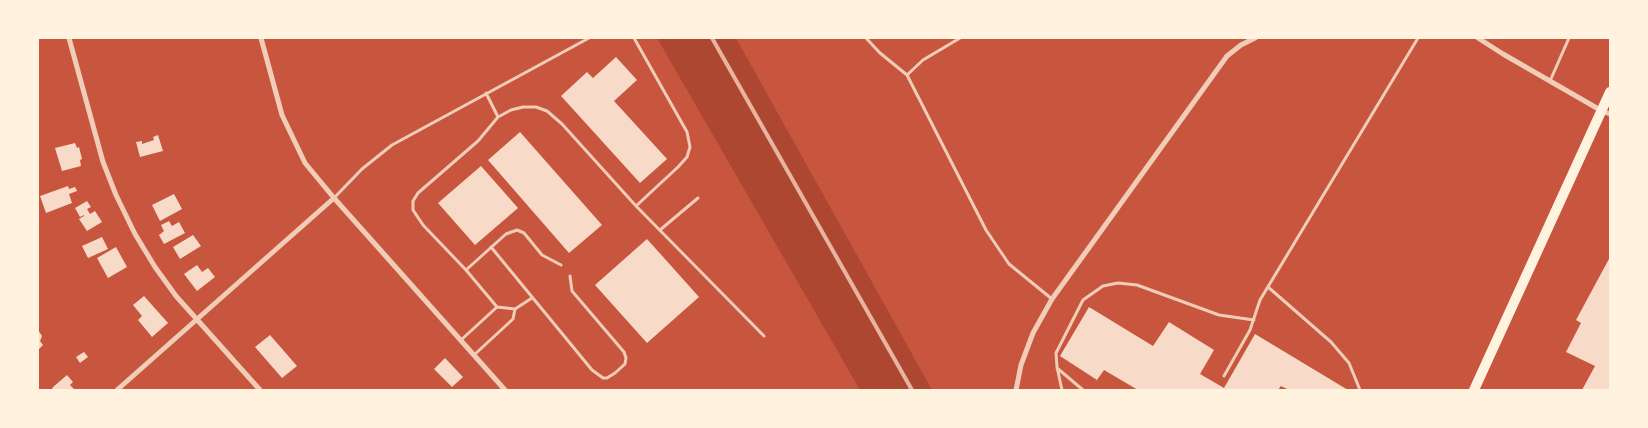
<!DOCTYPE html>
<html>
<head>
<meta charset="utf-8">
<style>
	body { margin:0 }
	#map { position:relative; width:1648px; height:428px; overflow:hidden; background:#c8553d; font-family:"Sofia Sans Condensed",sans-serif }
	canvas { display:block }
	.frame { position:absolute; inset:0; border:39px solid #fff3e0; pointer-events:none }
</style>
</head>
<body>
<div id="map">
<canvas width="1648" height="428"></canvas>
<div class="frame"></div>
</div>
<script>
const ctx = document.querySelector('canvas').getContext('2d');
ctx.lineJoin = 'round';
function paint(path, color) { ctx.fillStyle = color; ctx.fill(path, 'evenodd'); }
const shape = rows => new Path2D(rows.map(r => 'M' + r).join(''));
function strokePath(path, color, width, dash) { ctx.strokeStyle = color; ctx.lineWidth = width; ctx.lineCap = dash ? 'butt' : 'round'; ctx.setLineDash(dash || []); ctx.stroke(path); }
const green = shape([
	[657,38,736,38,932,390,860,390]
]);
const building = shape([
	[616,57,637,80,614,101,667,159,640,183,561,96,587,72,593,78],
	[520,132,602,225,569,253,488,160],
	[158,135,163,151,140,157,136,142,142,141,142,144,154,140,153,137],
	[75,143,77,148,79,147,82,159,80,160,81,166,62,171,55,148],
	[481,166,518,208,475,245,438,203],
	[68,186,69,189,75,187,77,191,69,194,72,203,46,213,40,196],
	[174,194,182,209,160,221,152,205],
	[87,201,91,207,87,209,90,214,95,211,102,222,87,231,79,219,84,216,84,215,80,217,75,208],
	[169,221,172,226,179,222,185,233,164,244,159,235,164,231,161,225],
	[193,235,201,246,180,259,173,247],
	[102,237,108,249,88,258,82,246],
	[647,239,699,297,647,343,595,285],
	[116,247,127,267,108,278,97,258],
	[1610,257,1610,390,1582,390,1595,366,1566,352,1581,323,1576,320],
	[197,265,202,272,208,268,215,277,197,291,184,274],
	[144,296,168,323,152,337,138,320,142,316,133,305],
	[1089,307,1153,346,1169,322,1214,350,1200,374,1224,388,1255,334,1348,390,1289,390,1281,386,1278,390,1138,390,1104,370,1097,380,1060,356],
	[38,330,42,336,40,341,43,345,38,350],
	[270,335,297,366,282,378,255,347],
	[84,352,88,357,80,363,76,357],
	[445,358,463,377,452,387,434,369],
	[67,375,73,382,70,385,75,390,54,390,52,388]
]);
const service = shape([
	[634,38,687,132,690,147,687,157,678,167,636,206],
	[866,38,880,53,907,75],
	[960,38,923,60,907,75,986,230,1009,264,1052,299],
	[1550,81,1569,38],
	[486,93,498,117],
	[334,198,362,169,392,145,589,38],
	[660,230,698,198],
	[491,247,592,370,603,378,607,378,615,373,625,364,626,358,624,352,572,291,570,276],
	[466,270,423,225,413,210,413,201,418,193,478,141,498,117,511,110,523,107,536,107,547,111,562,124,636,206,764,336],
	[1268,287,1331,342,1349,363,1360,390],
	[497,307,466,270,506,234,517,230,524,233,542,255,561,265],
	[461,340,497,307,515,309,532,298],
	[474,355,513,319,515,309],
	[1057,368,1083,390],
	[1224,376,1250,330,1260,300,1418,38],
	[1062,390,1057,367,1056,353,1083,300,1103,286,1118,283,1137,285,1219,315,1254,320]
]);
const minor = shape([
	[69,38,103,162,116,195,135,234,155,267,176,296,260,390],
	[261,38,282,115,305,163,334,198,505,390],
	[1478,38,1503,54,1602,111,1610,114],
	[117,390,334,198],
	[1016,390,1021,365,1033,333,1052,299,1227,56,1241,45,1255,38]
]);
const primary = shape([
	[1474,390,1610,92]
]);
const rail = shape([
	[712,38,912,390]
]);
paint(green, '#ae4732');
paint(building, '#f7dbc8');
strokePath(service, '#f1ccb7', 3);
strokePath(minor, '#f1ccb7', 5);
strokePath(primary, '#fff3e0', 10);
strokePath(rail, '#e9b49f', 4);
</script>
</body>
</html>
